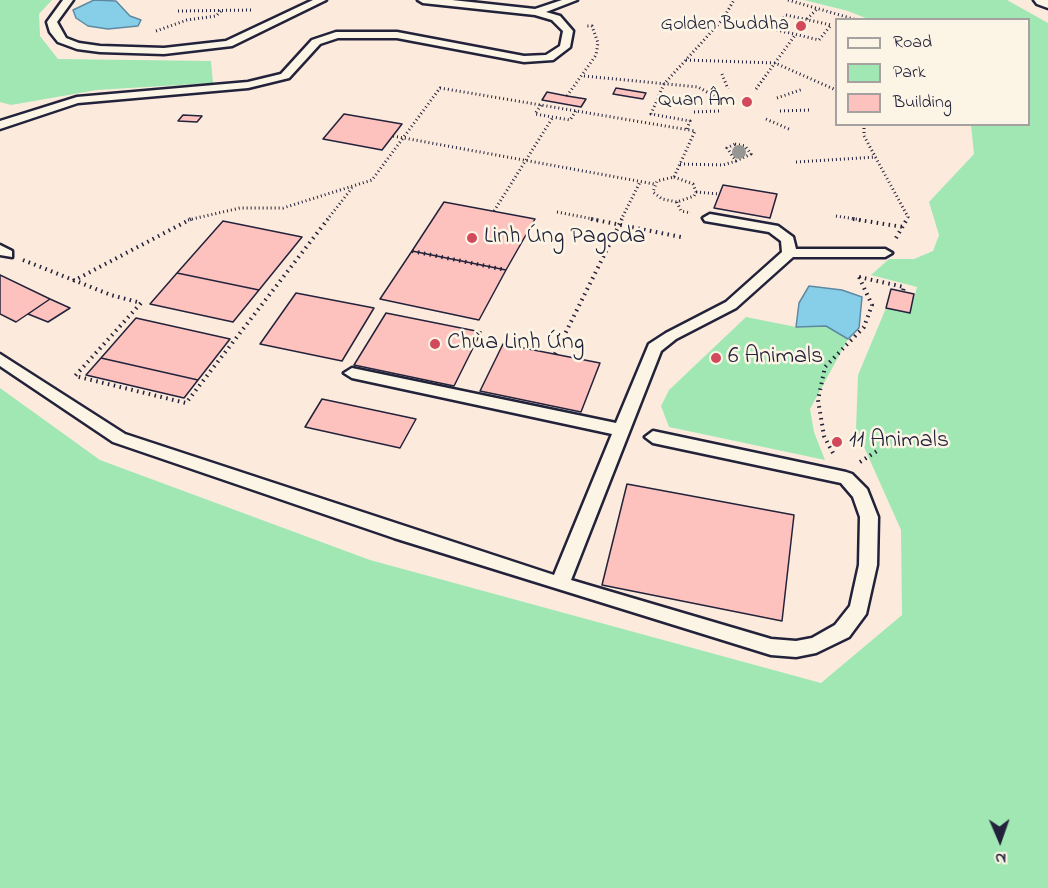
<!DOCTYPE html>
<html>
<head>
<meta charset="utf-8">
<style>
	body { margin:0 }
	#map { position:relative; width:1048px; height:888px; overflow:hidden; background:#fcebdd; font-family:"Indie Flower",sans-serif }
	canvas { display:block }
	.legend { position:absolute; left:835px; top:18px; width:195px; height:108px; box-sizing:border-box; background:#fcf5e5; border:2px solid #a5a1a1; margin:0; padding:8px 10px; list-style:none; font-size:18px; color:#22223b }
	.legend li { display:flex; align-items:center; gap:12px; height:30px }
	.legend b { width:30px; border:2px solid #a5a1a1 }
	.north { position:absolute; left:970px; top:810px; width:60px; height:60px; -webkit-text-stroke:4px #fcf5e5; paint-order:stroke; rotate:178deg; font-size:16px; font-weight:700; line-height:24px; text-align:center; color:#22223b }
	.north::after { content:''; display:block; margin:auto; width:21px; height:27px; background:#22223b; clip-path:polygon(50% 0,100% 100%,50% 72%,0 100%) }
</style>
</head>
<body>
<div id="map">
<canvas width="1048" height="888"></canvas>
<ul class="legend">
<li><b style="height:8px;background:#fcf5e5"></b>Road</li>
<li><b style="height:16px;background:#a1e7b4"></b>Park</li>
<li><b style="height:16px;background:#fec2be"></b>Building</li>
</ul>
<div class="north">N</div>
</div>
<script>
const ctx = document.querySelector('canvas').getContext('2d');
ctx.lineJoin = 'round';
function paint(path, color) { ctx.fillStyle = color; ctx.fill(path, 'evenodd'); }
const shape = rows => new Path2D(rows.map(r => 'M' + r).join(''));
function strokePath(path, color, width, dash) { ctx.strokeStyle = color; ctx.lineWidth = width; ctx.lineCap = dash ? 'butt' : 'round'; ctx.setLineDash(dash || []); ctx.stroke(path); }
function label(font, color, halo, rows, align = 'center') {
  ctx.font = font + ' "Indie Flower",sans-serif'; ctx.lineWidth = 5; ctx.setLineDash([]); ctx.textBaseline = 'middle'; ctx.strokeStyle = halo; ctx.fillStyle = color; for (const [text, x, y, turn = 0] of rows) {
    ctx.save(); ctx.translate(x, y); ctx.rotate((+turn || 0) * Math.PI / 180); ctx.textAlign = isNaN(turn) ? turn : align; if (halo) ctx.strokeText(text, 0, 0); ctx.fillText(text, 0, 0); ctx.restore();
  }
}
const green = shape([
	[0,0,52,0,39,14,40,36,58,59,211,61,213,83,97,90,11,105,0,102],
	[804,0,1007,0,1048,23,1048,888,0,888,0,388,100,460,370,560,821,683,902,615,901,530,856,429,858,375,886,308,910,313,917,287,871,275,889,259,914,259,933,251,939,235,929,202,974,154,971,125,1028,124,1028,20,868,19,848,11],
	[746,317,796,327,826,326,848,339,810,409,814,432,825,460,669,427,661,406,669,390]
]);
const water = shape([
	[94,0,116,1,130,16,141,20,138,26,108,29,88,26,76,18,73,10,94,0],
	[809,286,842,290,862,297,859,328,848,339,826,326,796,327,799,303,809,286]
]);
const building = shape([
	[616,88,646,93,643,99,613,94,616,88],
	[547,92,567,96,586,99,581,107,542,100,547,92],
	[344,114,402,124,382,150,323,139,344,114],
	[183,115,202,116,197,122,178,121,183,115],
	[723,185,777,194,770,218,714,208,723,185],
	[444,202,535,219,506,270,412,251,444,202],
	[223,221,302,237,259,290,177,273,223,221],
	[412,251,506,270,479,320,380,299,412,251],
	[177,273,259,290,233,322,150,304,177,273],
	[0,275,50,299,16,322,0,314,0,275],
	[891,289,914,294,910,313,886,308,891,289],
	[296,293,374,308,342,361,260,344,296,293],
	[50,299,70,308,48,322,28,314,50,299],
	[386,313,481,332,454,386,354,365,386,313],
	[136,318,230,339,198,380,101,358,136,318],
	[503,344,600,363,581,412,480,391,503,344],
	[101,358,198,380,184,398,86,375,101,358],
	[322,399,416,419,400,448,305,427,322,399],
	[627,484,794,515,782,621,602,585,627,484]
]);
const pathFar1 = shape([
	[788,0,857,20],
	[178,11,254,10],
	[786,15,831,25,819,40,773,29,786,15],
	[807,19,818,8],
	[156,31,187,20,216,16,222,10],
	[686,60,775,63,836,90],
	[722,74,728,89],
	[584,76,698,87,716,97],
	[756,89,796,34],
	[567,96,596,55,598,43,592,26,585,26],
	[777,98,803,89],
	[541,105,535,114,570,120,576,111],
	[780,111,809,110],
	[694,112,719,111],
	[766,119,791,130],
	[864,124,864,136,908,217,906,220],
	[687,129,690,121,651,114,664,84,723,19,734,0],
	[393,136,654,184],
	[735,144,745,146,751,154,736,161,727,148,735,144],
	[796,162,876,157],
	[680,164,723,165,736,161],
	[674,177,693,184,696,192,694,196,677,202,662,199,653,192,657,181,674,177],
	[696,192,719,194],
	[677,202,681,211,691,213],
	[494,211,553,117],
	[557,212,598,220],
	[836,216,862,220],
	[188,220,240,208,283,208,372,180,440,88,695,131,674,177],
	[327,220,352,188],
	[621,220,640,182]
]);
const path = shape([
	[591,219,681,237],
	[853,219,903,227],
	[896,238,907,219],
	[412,251,506,270],
	[23,260,111,295,141,303,75,376,186,403,328,219],
	[859,277,904,287,903,291],
	[73,281,191,219],
	[555,354,622,219],
	[833,453,824,436,818,400,825,367,864,327,872,305,859,277],
	[860,462,877,451]
]);
const service = shape([
	[63,0,73,0,57,22,66,38,79,43,100,46,164,48,226,41,313,0,326,0,232,46,164,54,100,52,77,49,58,42,50,32,47,22,63,0],
	[418,0,452,0,535,9,562,0,577,0,546,12,560,16,573,31,570,47,553,60,524,62,397,38,338,38,320,44,289,78,248,88,78,103,0,129,0,121,77,97,248,82,281,74,312,40,336,32,397,32,524,56,546,55,560,46,563,31,552,20,535,15,423,3,418,0],
	[710,214,778,226,793,237,796,249,885,249,892,253,885,257,793,257,736,308,676,339,661,351,571,580,771,639,796,641,812,638,835,625,850,606,859,565,860,517,853,497,841,483,653,443,645,437,653,431,846,472,852,474,867,489,878,517,877,565,866,614,849,637,816,653,796,657,771,655,394,538,113,442,0,366,0,354,125,434,554,575,612,434,352,378,344,373,352,368,616,423,649,344,666,333,726,302,782,252,781,241,769,232,705,221,703,218,710,214],
	[0,245,12,251,12,257,0,255,0,245]
]);
const secondary = shape([
	[1034,0,1048,0,1048,8,1037,4,1034,0]
]);
const trees = [
	[739,152]
];
const markers = [
	[801,26,6,"#d1495b"],
	[747,102,6,"#d1495b"],
	[472,238,6,"#d1495b"],
	[435,344,6,"#d1495b"],
	[716,358,6,"#d1495b"],
	[837,442,6,"#d1495b"]
];
const farPoinames = [
	["Golden Buddha",789,26],
	["Quan Âm",735,102]
];
const poiNames = [
	["Linh Úng Pagoda",484,238],
	["Chùa Linh Ứng",447,344],
	["6 Animals",728,358],
	["11 Animals",849,442]
];
paint(green, '#a1e7b4');
paint(water, '#87cee8');
strokePath(water, '#5f89a3', 1.5);
paint(building, '#fec2be');
strokePath(building, '#22223b', 1.5);
strokePath(service, '#22223b', 5);
strokePath(secondary, '#22223b', 5);
strokePath(pathFar1, '#22223b', 3, [1, 3]);
strokePath(path, '#22223b', 4, [1.5, 4.5]);
paint(service, '#fcf5e5');
paint(secondary, '#fcf5e5');
ctx.fillStyle = '#969794';
for (const [x, y] of trees) { ctx.beginPath(); ctx.arc(x, y, 7, 0, 2 * Math.PI); ctx.fill(); }
for (const [x, y, r, color] of markers) { const dot = new Path2D(); dot.arc(x, y, r, 0, 2 * Math.PI); ctx.fillStyle = color; ctx.fill(dot); strokePath(dot, '#fcf5e5', 2); }
label('20px', '#22223b', '#fcf5e5', farPoinames, 'right');
label('24px', '#22223b', '#fcf5e5', poiNames, 'left');
</script>
</body>
</html>
